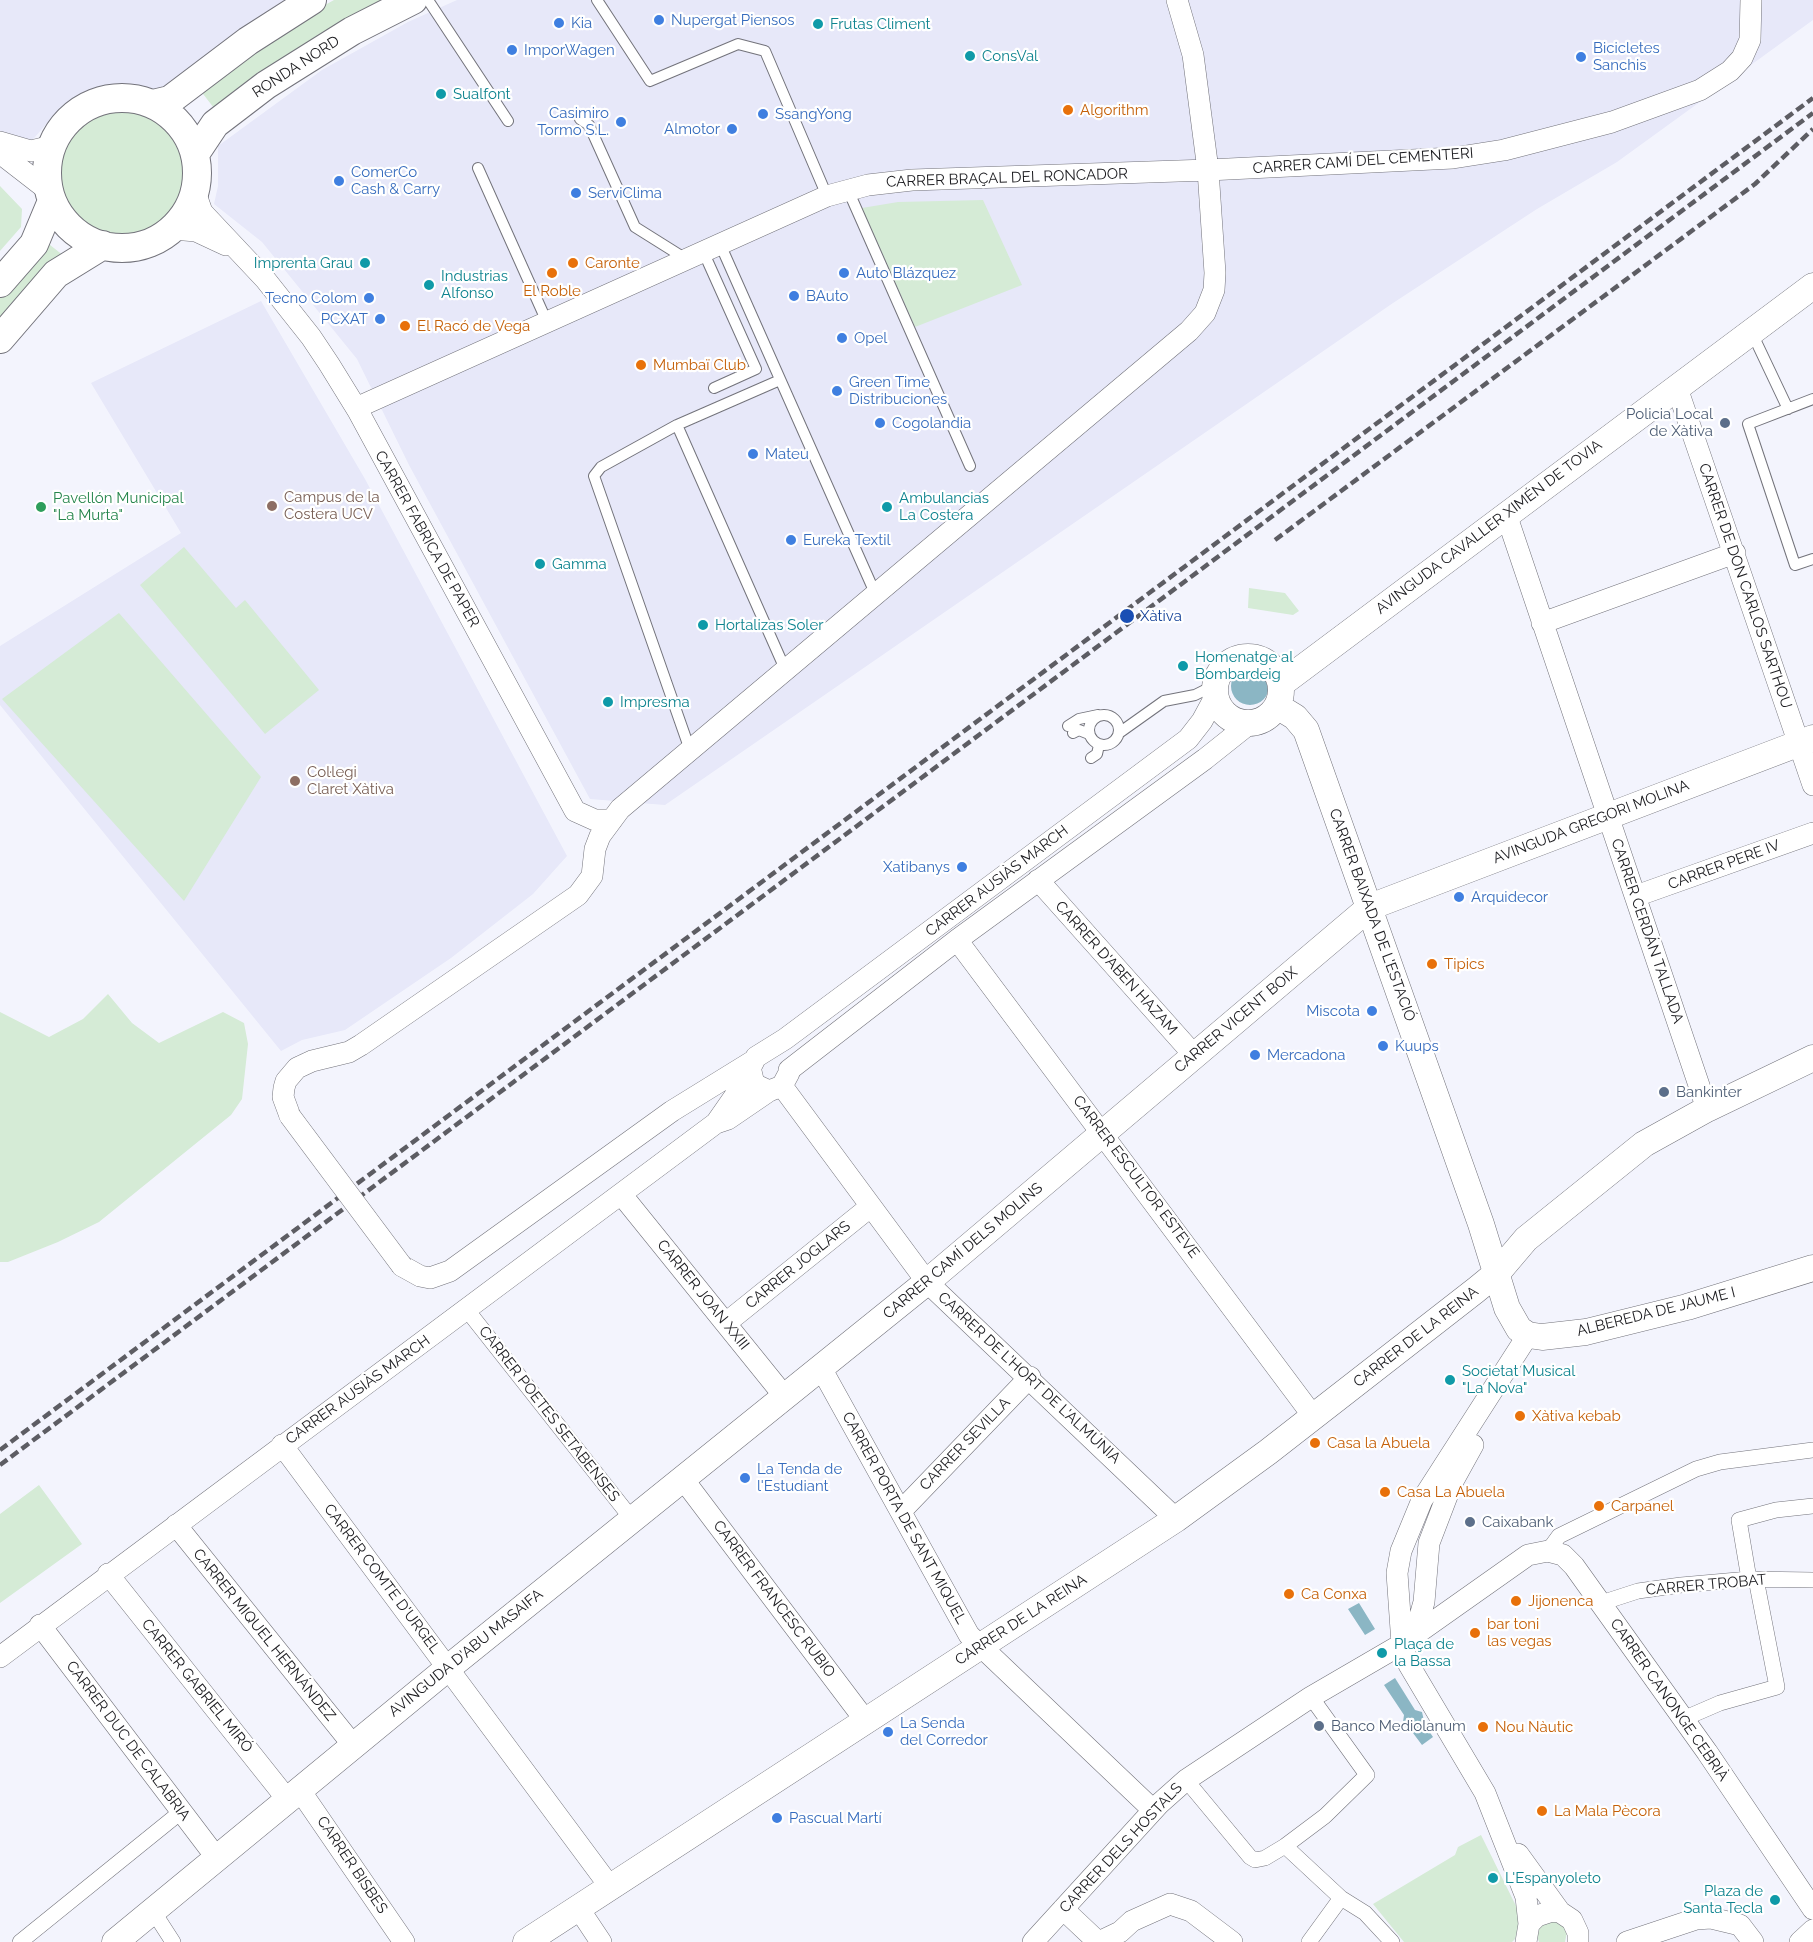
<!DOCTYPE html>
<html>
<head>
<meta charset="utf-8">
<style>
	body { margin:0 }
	canvas { display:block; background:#f3f4fd }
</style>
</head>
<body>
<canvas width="1813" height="1942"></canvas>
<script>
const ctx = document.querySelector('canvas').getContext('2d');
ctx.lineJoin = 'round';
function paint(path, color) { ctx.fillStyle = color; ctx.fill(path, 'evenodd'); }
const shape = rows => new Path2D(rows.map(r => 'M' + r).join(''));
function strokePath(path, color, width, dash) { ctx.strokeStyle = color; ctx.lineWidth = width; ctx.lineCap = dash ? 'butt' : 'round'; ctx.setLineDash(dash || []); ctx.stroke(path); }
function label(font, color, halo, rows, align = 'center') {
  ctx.font = font + ' Raleway,sans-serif'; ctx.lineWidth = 4.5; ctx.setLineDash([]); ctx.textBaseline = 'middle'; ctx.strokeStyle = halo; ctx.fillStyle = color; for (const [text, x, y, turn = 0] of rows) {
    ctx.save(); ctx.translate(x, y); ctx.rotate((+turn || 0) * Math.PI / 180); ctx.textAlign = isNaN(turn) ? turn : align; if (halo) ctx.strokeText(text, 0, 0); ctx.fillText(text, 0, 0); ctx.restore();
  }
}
const built = shape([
	[0,0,289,0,239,30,159,93,134,87,106,87,83,95,54,115,29,144,0,134],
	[457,0,1813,0,1813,20,1617,162,1537,209,1393,303,665,805,590,799,409,465,357,359,262,242,214,204,218,186,218,146,322,70,408,22],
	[261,301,365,479,567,856,533,894,451,958,345,1030,302,1040,281,1051,0,705,0,646,181,533,91,383]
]);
const green = shape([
	[334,0,390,0,217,112,200,90,289,25],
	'60 172a62 62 0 1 1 124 0a62 62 0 1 1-124 0Z',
	[0,186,22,209,21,227,0,251],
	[983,200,1022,285,915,327,862,208,898,202],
	[45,241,64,256,0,329,0,293],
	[184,547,236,608,245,600,319,690,265,734,140,585],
	[1249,588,1285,593,1299,611,1293,615,1248,608],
	[119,613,261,777,184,901,2,699],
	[108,994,132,1023,159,1043,223,1012,244,1023,248,1044,242,1099,231,1115,99,1222,58,1242,8,1262,0,1262,0,1012,49,1037,83,1019],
	[39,1485,82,1544,0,1603,0,1514],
	[1481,1835,1517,1908,1520,1922,1515,1939,1512,1942,1404,1942,1373,1904,1455,1855,1458,1847],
	[1553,1920,1562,1924,1567,1932,1565,1942,1539,1942,1537,1936,1540,1926]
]);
const water = shape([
	'1231 686a19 19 0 1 1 38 0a19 19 0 1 1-38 0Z',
	[1359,1603,1375,1629,1365,1635,1348,1609],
	[1395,1678,1415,1710,1422,1712,1425,1725,1433,1737,1422,1745,1413,1733,1407,1729,1403,1722,1404,1715,1384,1685]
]);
const service = shape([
	[428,0,508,121],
	[597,0,650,81,738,44,765,51,827,196],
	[580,119,589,125,635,227,686,259],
	[478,168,547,322],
	[848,190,970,466],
	[720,244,875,593],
	[703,251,756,369,714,388],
	[1752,333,1788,409],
	[1813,399,1748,424,1795,565,1813,559],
	[677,425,785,669],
	'1089 730a15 15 0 1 1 30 0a15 15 0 1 1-30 0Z',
	[1068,726,1079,719,1098,715],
	[1073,733,1079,730,1089,734],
	[1119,733,1164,701,1195,695,1215,685],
	[690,750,594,476,601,467,677,425,780,380],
	[1091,758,1097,754,1099,745]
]);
const pedestrian = shape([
	[467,1310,632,1519],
	[1548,1551,1559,1536,1696,1469,1720,1462,1813,1450],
	[1749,1579,1739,1520,1776,1510,1813,1506],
	[1601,1603,1638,1591,1681,1585,1749,1579,1813,1580],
	[1683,1719,1720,1703,1777,1687,1756,1579],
	[1186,1780,1250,1857,1255,1860,1265,1858,1285,1846,1325,1816,1367,1775,1311,1697],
	[1285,1846,1341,1898,1309,1942],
	[1341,1898,1365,1913,1392,1942],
	[153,1911,173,1942],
	[20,1942,182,1811]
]);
const minor = shape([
	[0,142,31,151,52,146],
	[0,153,49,191],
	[195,192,202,212,265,279,311,337,329,364,358,411,575,811,595,820,612,820],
	[173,229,196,231,226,245],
	[1677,388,1813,785],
	[356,408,827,196,868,185,912,180,1208,170,1453,158,1504,150,1612,122,1700,90,1730,71,1742,58,1750,40,1751,0],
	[1506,514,1707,1109],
	[1542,623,1735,553],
	[1038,880,1194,1055],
	[1636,896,1813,833],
	[957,940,1313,1416],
	[750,1067,754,1084,769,1091,782,1086,789,1073],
	[789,1070,957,940,1205,759,1249,724],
	[782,1086,927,1282,1176,1519],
	[290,1116,283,1097,284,1088,286,1081,297,1068,312,1061,349,1052,361,1045,578,895,592,876,595,849,600,836,620,809,1189,331,1205,313,1214,290,1215,273,1208,170,1193,55,1177,0],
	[719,1122,728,1119,769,1091],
	[621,1194,785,1397],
	[402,1266,420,1276,430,1278,450,1271,672,1111,753,1061],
	[726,1323,870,1207],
	[1528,1335,1422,1500,1401,1551,1397,1573,1402,1644,1409,1665,1485,1793,1526,1897,1529,1924],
	[821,1368,969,1635,1153,1810],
	[282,1445,611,1888],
	[683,1479,865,1720],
	[901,1511,1030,1377],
	[176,1525,353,1745],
	[108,1574,287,1799],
	[40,1625,216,1857],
	[1415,1634,1424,1602,1429,1543,1452,1483,1473,1445],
	[0,1657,716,1123,739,1090,756,1057,785,1039,1188,739,1202,721,1215,697],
	[299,1789,404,1942],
	[1518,1854,1560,1912],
	[579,1909,601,1942],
	[1063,1909,1098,1942],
	[1033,1942,1159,1804,1186,1780,1311,1697,1402,1644,1528,1555,1548,1551,1563,1555,1574,1566,1707,1752,1813,1909],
	[1099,1942,1120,1932,1132,1921,1170,1904,1191,1911,1232,1942],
	[1526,1942,1529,1924,1537,1916,1552,1911,1560,1912,1572,1920,1578,1933,1578,1942],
	[1627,1942,1696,1919,1711,1918,1740,1925,1753,1942],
	[1800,1942,1813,1930]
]);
const tertiary = shape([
	'1215 690a33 33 0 1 1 66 0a33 33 0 1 1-66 0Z',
	[1281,684,1813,286],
	[1277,706,1295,717,1306,730,1481,1224,1507,1308,1519,1329,1528,1335,1542,1337,1586,1332,1687,1307,1813,1268],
	[115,1942,448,1668,927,1282,1370,907,1813,738],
	[526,1942,1176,1519,1268,1452,1476,1290,1498,1272,1526,1239,1644,1144,1707,1109,1813,1058]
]);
const secondary = shape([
	'47 173a75 75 0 1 1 150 0a75 75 0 1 1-150 0Z',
	[153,104,170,100,248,41,312,0],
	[195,154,215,124,266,85,352,31,413,0],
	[0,283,34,244,52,201],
	[0,339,56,274,103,245]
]);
const rail = shape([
	[1275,540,1755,184,1813,129],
	[0,1450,1813,98],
	[0,1465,1813,113]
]);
const minorBridge = shape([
	[290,1116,402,1266]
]);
const markers = [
	[659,20,6,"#3f7fe0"],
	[559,23,6,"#3f7fe0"],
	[818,24,6,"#0f9aa8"],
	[512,50,6,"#3f7fe0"],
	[970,56,6,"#0f9aa8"],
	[1581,57,6,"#3f7fe0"],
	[441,94,6,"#0f9aa8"],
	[1068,110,6,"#e8710a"],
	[763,114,6,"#3f7fe0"],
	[621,122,6,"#3f7fe0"],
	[732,129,6,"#3f7fe0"],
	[339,181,6,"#3f7fe0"],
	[576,193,6,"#3f7fe0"],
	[365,263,6,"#0f9aa8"],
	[573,263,6,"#e8710a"],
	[552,273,6,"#e8710a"],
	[844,273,6,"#3f7fe0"],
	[429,285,6,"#0f9aa8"],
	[794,296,6,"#3f7fe0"],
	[369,298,6,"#3f7fe0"],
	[380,319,6,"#3f7fe0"],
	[405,326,6,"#e8710a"],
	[842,338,6,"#3f7fe0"],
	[641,365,6,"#e8710a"],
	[837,391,6,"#3f7fe0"],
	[880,423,6,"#3f7fe0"],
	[1725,423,6,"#5c6f8a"],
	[753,454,6,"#3f7fe0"],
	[272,506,6,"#8d6e63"],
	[41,507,6,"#2e9e5b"],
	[887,507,6,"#0f9aa8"],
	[791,540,6,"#3f7fe0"],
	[540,564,6,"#0f9aa8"],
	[1127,616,8,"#1a4fb4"],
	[703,625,6,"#0f9aa8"],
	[1183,666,6,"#0f9aa8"],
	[608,702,6,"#0f9aa8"],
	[295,781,6,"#8d6e63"],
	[962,867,6,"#3f7fe0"],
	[1459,897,6,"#3f7fe0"],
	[1432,964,6,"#e8710a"],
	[1372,1011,6,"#3f7fe0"],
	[1383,1046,6,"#3f7fe0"],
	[1255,1055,6,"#3f7fe0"],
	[1664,1092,6,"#5c6f8a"],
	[1450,1380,6,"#0f9aa8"],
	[1520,1416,6,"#e8710a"],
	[1315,1443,6,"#e8710a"],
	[745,1478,6,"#3f7fe0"],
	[1385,1492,6,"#e8710a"],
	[1599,1506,6,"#e8710a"],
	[1470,1522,6,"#5c6f8a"],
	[1289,1594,6,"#e8710a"],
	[1516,1601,6,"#e8710a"],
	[1475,1633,6,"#e8710a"],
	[1382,1653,6,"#0f9aa8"],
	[1319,1726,6,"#5c6f8a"],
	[1483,1727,6,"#e8710a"],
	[888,1732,6,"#3f7fe0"],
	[1542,1811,6,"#e8710a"],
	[777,1818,6,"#3f7fe0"],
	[1493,1878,6,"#0f9aa8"],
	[1775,1900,6,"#0f9aa8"]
];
const shopNames = [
	["Nupergat Piensos",671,20],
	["Kia",571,23],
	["Bicicletes",1593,48],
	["Sanchis",1593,65],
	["ImporWagen",524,50],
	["Casimiro",609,113,"right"],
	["Tormo S.L.",609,130,"right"],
	["SsangYong",775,114],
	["Almotor",720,129,"right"],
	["ComerCo",351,172],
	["Cash & Carry",351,189],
	["ServiClima",588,193],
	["Auto Blázquez",856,273],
	["BAuto",806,296],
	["Tecno Colom",357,298,"right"],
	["PCXAT",368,319,"right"],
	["Opel",854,338],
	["Green Time",849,382],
	["Distribuciones",849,399],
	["Cogolandia",892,423],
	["Mateu",765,454],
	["Eureka Textil",803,540],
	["Xatibanys",950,867,"right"],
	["Arquidecor",1471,897],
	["Miscota",1360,1011,"right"],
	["Kuups",1395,1046],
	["Mercadona",1267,1055],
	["La Tenda de",757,1469],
	["l'Estudiant",757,1486],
	["La Senda",900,1723],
	["del Corredor",900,1740],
	["Pascual Martí",789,1818]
];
const cultureNames = [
	["Frutas Climent",830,24],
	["ConsVal",982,56],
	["Sualfont",453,94],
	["Imprenta Grau",353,263,"right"],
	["Industrias",441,276],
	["Alfonso",441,293],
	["Ambulancias",899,498],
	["La Costera",899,515],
	["Gamma",552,564],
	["Hortalizas Soler",715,625],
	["Homenatge al",1195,657],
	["Bombardeig",1195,674],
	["Impresma",620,702],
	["Societat Musical",1462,1371],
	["\"La Nova\"",1462,1388],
	["Plaça de",1394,1644],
	["la Bassa",1394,1661],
	["L'Espanyoleto",1505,1878],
	["Plaza de",1763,1891,"right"],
	["Santa Tecla",1763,1908,"right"]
];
const streetNames = [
	["RONDA NORD",296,67,-33],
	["CARRER CAMÍ DEL CEMENTERI",1363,161,-4],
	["CARRER BRAÇAL DEL RONCADOR",1007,178,-2],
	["AVINGUDA CAVALLER XIMÉN DE TOVIA",1489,527,-37],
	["CARRER FABRICA DE PAPER",427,539,61],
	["CARRER DE DON CARLOS SARTHOU",1745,586,71],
	["AVINGUDA GREGORI MOLINA",1591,822,-21],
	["CARRER PERE IV",1724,865,-20],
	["CARRER AUSIÀS MARCH",997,881,-37],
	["CARRER BAIXADA DE L'ESTACIÓ",1372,915,70],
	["CARRER CERDÁN TALLADA",1647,931,71],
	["CARRER D'ABEN HAZAM",1116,968,48],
	["CARRER VICENT BOIX",1236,1020,-40],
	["CARRER ESCULTOR ESTEVE",1136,1177,53],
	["CARRER CAMÍ DELS MOLINS",963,1251,-40],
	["CARRER JOGLARS",798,1265,-39],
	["CARRER JOAN XXIII",703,1295,51],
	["ALBEREDA DE JAUME I",1656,1312,-14],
	["CARRER DE LA REINA",1416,1337,-38],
	["CARRER DE L'HORT DE L'ALMÚNIA",1029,1378,43],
	["CARRER AUSIÀS MARCH",358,1390,-36],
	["CARRER POETES SETABENSES",549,1414,52],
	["CARRER SEVILLA",965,1444,-46],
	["CARRER PORTA DE SANT MIQUEL",904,1518,61],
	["CARRER COMTE D'URGEL",382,1579,53],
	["CARRER TROBAT",1706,1585,-5],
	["CARRER FRANCESC RUBIO",774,1599,53],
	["CARRER DE LA REINA",1021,1620,-33],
	["CARRER MIQUEL HERNÁNDEZ",264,1635,51],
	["AVINGUDA D'ABU MASAIFA",466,1653,-39],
	["CARRER GABRIEL MIRÓ",197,1686,51],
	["CARRER CANONGE CEBRIÀ",1669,1700,55],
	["CARRER DUC DE CALABRIA",128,1741,53],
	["CARRER DELS HOSTALS",1121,1848,-47],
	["CARRER BISBES",352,1865,56]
];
const foodNames = [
	["Algorithm",1080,110],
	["Caronte",585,263],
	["El Roble",552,291,"center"],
	["El Racó de Vega",417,326],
	["Mumbaï Club",653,365],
	["Tipics",1444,964],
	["Xàtiva kebab",1532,1416],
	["Casa la Abuela",1327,1443],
	["Casa La Abuela",1397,1492],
	["Carpanel",1611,1506],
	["Ca Conxa",1301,1594],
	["Jijonenca",1528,1601],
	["bar toni",1487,1624],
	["las vegas",1487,1641],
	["Nou Nàutic",1495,1727],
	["La Mala Pècora",1554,1811]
];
const serviceNames = [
	["Policia Local",1713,414,"right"],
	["de Xàtiva",1713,431,"right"],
	["Bankinter",1676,1092],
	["Caixabank",1482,1522],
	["Banco Mediolanum",1331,1726]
];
const educationNames = [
	["Campus de la",284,497],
	["Costera UCV",284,514],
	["Col·legi",307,772],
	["Claret Xàtiva",307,789]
];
const leisureNames = [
	["Pavellón Municipal",53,498],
	["\"La Murta\"",53,515]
];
const transitNames = [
	["Xàtiva",1140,616]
];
paint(built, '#e7e8f9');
paint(green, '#d5ebd6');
paint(water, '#8bb6c4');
strokePath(service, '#73737b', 12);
strokePath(pedestrian, '#73737b', 16);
strokePath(minor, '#73737b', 22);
strokePath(tertiary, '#73737b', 27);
strokePath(secondary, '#73737b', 30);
strokePath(service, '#fff', 10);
strokePath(pedestrian, '#fff', 15);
strokePath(minor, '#fff', 21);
strokePath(tertiary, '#fff', 26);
strokePath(secondary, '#fff', 28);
strokePath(rail, '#5d5d63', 4.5, [9, 4.5]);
strokePath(minorBridge, '#73737b', 22, []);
strokePath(minorBridge, '#fff', 21);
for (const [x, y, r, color] of markers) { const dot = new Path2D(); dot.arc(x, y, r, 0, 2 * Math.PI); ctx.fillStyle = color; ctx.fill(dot); strokePath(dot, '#fff', 2); }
label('15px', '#366cbe', '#fff', shopNames, 'left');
label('15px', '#0d838f', '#fff', cultureNames, 'left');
label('15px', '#1b1b1f', '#fff', streetNames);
label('15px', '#c56008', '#fff', foodNames, 'left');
label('15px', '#4e5e75', '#fff', serviceNames, 'left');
label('15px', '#785e54', '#fff', educationNames, 'left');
label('15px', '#27864d', '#fff', leisureNames, 'left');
label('15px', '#164399', '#fff', transitNames, 'left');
</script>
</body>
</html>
